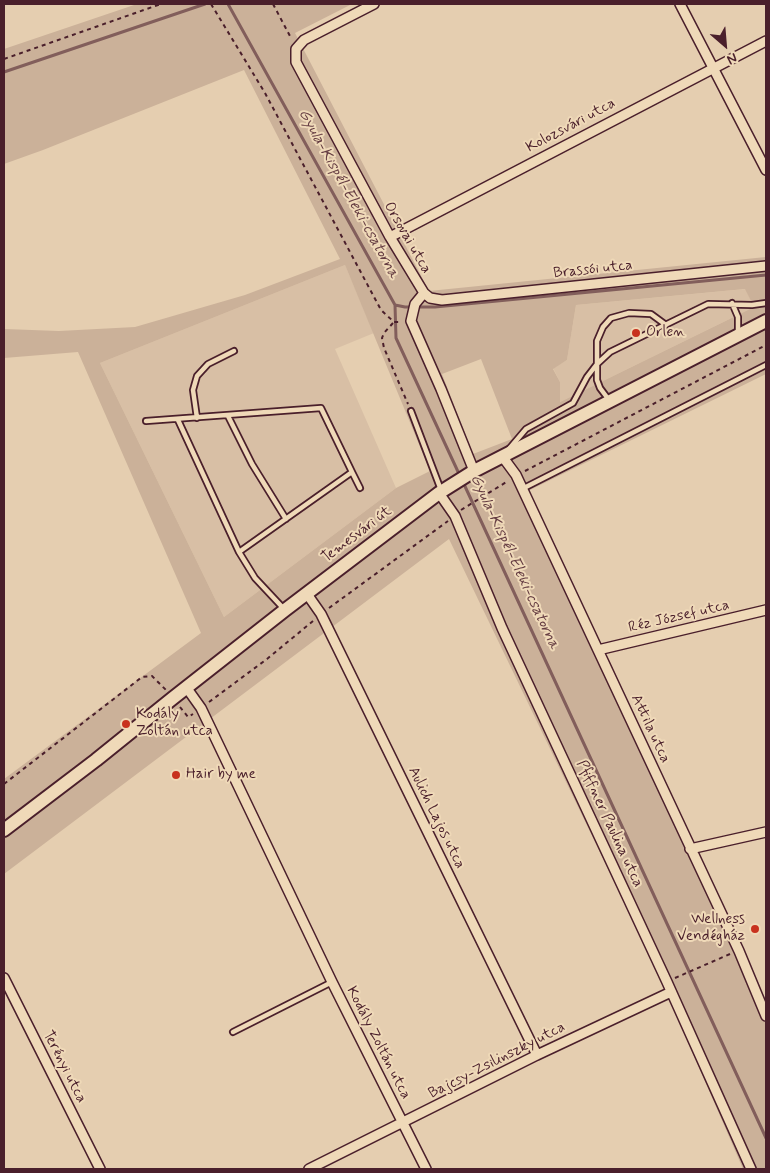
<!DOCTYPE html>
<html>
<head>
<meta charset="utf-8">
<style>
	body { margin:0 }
	#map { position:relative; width:770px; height:1173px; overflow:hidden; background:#e5ceb0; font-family:Mynerve,sans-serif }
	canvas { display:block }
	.frame { position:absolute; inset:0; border:5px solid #4a1f2b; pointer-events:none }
	.north { position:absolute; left:700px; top:20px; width:50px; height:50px; -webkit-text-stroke:4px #efd9b8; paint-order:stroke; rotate:153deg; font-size:14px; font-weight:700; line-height:20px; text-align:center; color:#4a1f2b }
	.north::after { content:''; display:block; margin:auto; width:18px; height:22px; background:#4a1f2b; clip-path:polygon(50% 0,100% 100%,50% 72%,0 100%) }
</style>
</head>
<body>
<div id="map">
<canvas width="770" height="1173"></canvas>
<div class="frame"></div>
<div class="north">N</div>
</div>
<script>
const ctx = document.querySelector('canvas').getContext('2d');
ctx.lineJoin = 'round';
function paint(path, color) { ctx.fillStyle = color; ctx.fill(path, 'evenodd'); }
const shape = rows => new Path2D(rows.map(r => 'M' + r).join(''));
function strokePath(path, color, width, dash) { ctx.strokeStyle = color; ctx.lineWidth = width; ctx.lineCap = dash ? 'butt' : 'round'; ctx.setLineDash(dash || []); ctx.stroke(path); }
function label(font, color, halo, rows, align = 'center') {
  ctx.font = font + ' Mynerve,sans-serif'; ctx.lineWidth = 4; ctx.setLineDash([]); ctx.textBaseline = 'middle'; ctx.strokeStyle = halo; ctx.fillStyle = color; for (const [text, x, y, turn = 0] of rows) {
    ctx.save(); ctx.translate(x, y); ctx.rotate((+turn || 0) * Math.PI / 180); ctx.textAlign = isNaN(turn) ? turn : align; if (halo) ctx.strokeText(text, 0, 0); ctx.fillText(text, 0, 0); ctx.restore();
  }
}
const built = shape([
	[345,265,374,333,335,349,396,488,224,617,100,363],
	[746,289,754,307,560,402,560,382,553,368,567,360,576,305]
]);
const green = shape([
	[137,4,352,4,295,33,429,291,766,257,766,374,528,491,610,662,766,1003,766,1169,743,1169,659,975,449,539,4,874,4,779,201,633,78,352,4,358,4,329,59,331,135,327,245,295,340,259,244,70,43,150,4,164,4,49],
	[345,265,430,471,396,488,224,617,100,363],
	[745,289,754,307,560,402,560,382,553,369,567,360,576,305],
	[481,359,512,439,473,454,442,374]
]);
const stream = shape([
	[228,4,395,305,396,338,460,476],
	[4,72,205,4],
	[395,305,405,307,435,307,766,275],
	[463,482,766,1138]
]);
const path = shape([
	[211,4,265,93,381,310,394,322,401,322],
	[273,4,291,38],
	[4,59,161,4],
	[393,323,384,333,382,338,384,348,408,404],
	[525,471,766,345],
	[461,510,508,481],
	[329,608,448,521],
	[209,702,267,659,313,621],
	[180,707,188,717,193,714],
	[4,784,142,677,152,676,166,690],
	[675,978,730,954]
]);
const lane = shape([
	[732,303,738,317,738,332],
	[609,400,600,388,597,380,597,341,603,327,611,318,629,313,651,314,666,325],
	[411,411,441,490],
	[228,416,252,464,286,519],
	[197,418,193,390,197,376,208,364,234,351],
	[178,420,239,552,255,578,284,609],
	[146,421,321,408,352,472,239,552],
	[509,449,526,429,573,403,587,377,597,364,610,352,708,304,752,305,766,303],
	[352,472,360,488],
	[522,489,766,365],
	[233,1032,332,982]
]);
const street = shape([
	[374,4,304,40,296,49,296,62,390,237,424,293,430,298,442,300,766,266],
	[680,4,766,170],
	[390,237,766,41],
	[424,293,415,304,411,321,441,389,474,471],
	[502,456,516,475,598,650,739,951,766,1016],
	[439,493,455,516,502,628,667,982,751,1169],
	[307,594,321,614,537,1055],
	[598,650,766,610],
	[186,687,201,708,332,982,426,1169],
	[690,849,766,832],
	[4,978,100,1169],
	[309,1169,537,1055,671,992]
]);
const secondary = shape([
	[4,830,96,760,173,698,285,610,439,493,474,471,766,321]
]);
const markers = [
	[636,333,5,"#c8321e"],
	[126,724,5,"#c8321e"],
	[176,775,5,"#c8321e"],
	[755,929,5,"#c8321e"]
];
const streetNames = [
	["Kolozsvári utca",571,126,-28],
	["Orsovai utca",407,238,60],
	["Brassói utca",593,270,-6],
	["Temesvári út",357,535,-37],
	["Réz József utca",679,617,-13],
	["Attila utca",650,729,65],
	["Aulich Lajos utca",436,818,64],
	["Pfiffner Paulina utca",609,824,65],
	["Kodály Zoltán utca",378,1043,63],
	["Bajcsy-Zsilinszky utca",497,1061,-27],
	["Terényi utca",64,1067,63]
];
const poiNames = [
	["Orlen",646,333],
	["Kodály",136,715],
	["Zoltán utca",136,732],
	["Hair by me",186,775],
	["Wellness",745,920,"right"],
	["Vendégház",745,937,"right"]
];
const waterNames = [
	["Gyula-Kispél-Eleki-csatorna",348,194,61],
	["Gyula-Kispél-Eleki-csatorna",514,562,65]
];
paint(built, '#d8bfa5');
paint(green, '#cbb199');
strokePath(stream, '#825e5b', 3);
strokePath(lane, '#4a1f2b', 8);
strokePath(street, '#4a1f2b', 12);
strokePath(secondary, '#4a1f2b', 16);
strokePath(path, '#4a1f2b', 2, [4, 4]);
strokePath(lane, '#efd9b8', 4.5);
strokePath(street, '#efd9b8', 9);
strokePath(secondary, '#efd9b8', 12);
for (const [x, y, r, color] of markers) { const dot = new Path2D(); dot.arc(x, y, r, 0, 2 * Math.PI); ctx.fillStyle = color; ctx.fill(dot); strokePath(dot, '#efd9b8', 2); }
label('15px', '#4a1f2b', '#efd9b8', streetNames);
label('15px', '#4a1f2b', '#efd9b8', poiNames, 'left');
label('italic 16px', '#663e43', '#efd9b8', waterNames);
</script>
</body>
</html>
